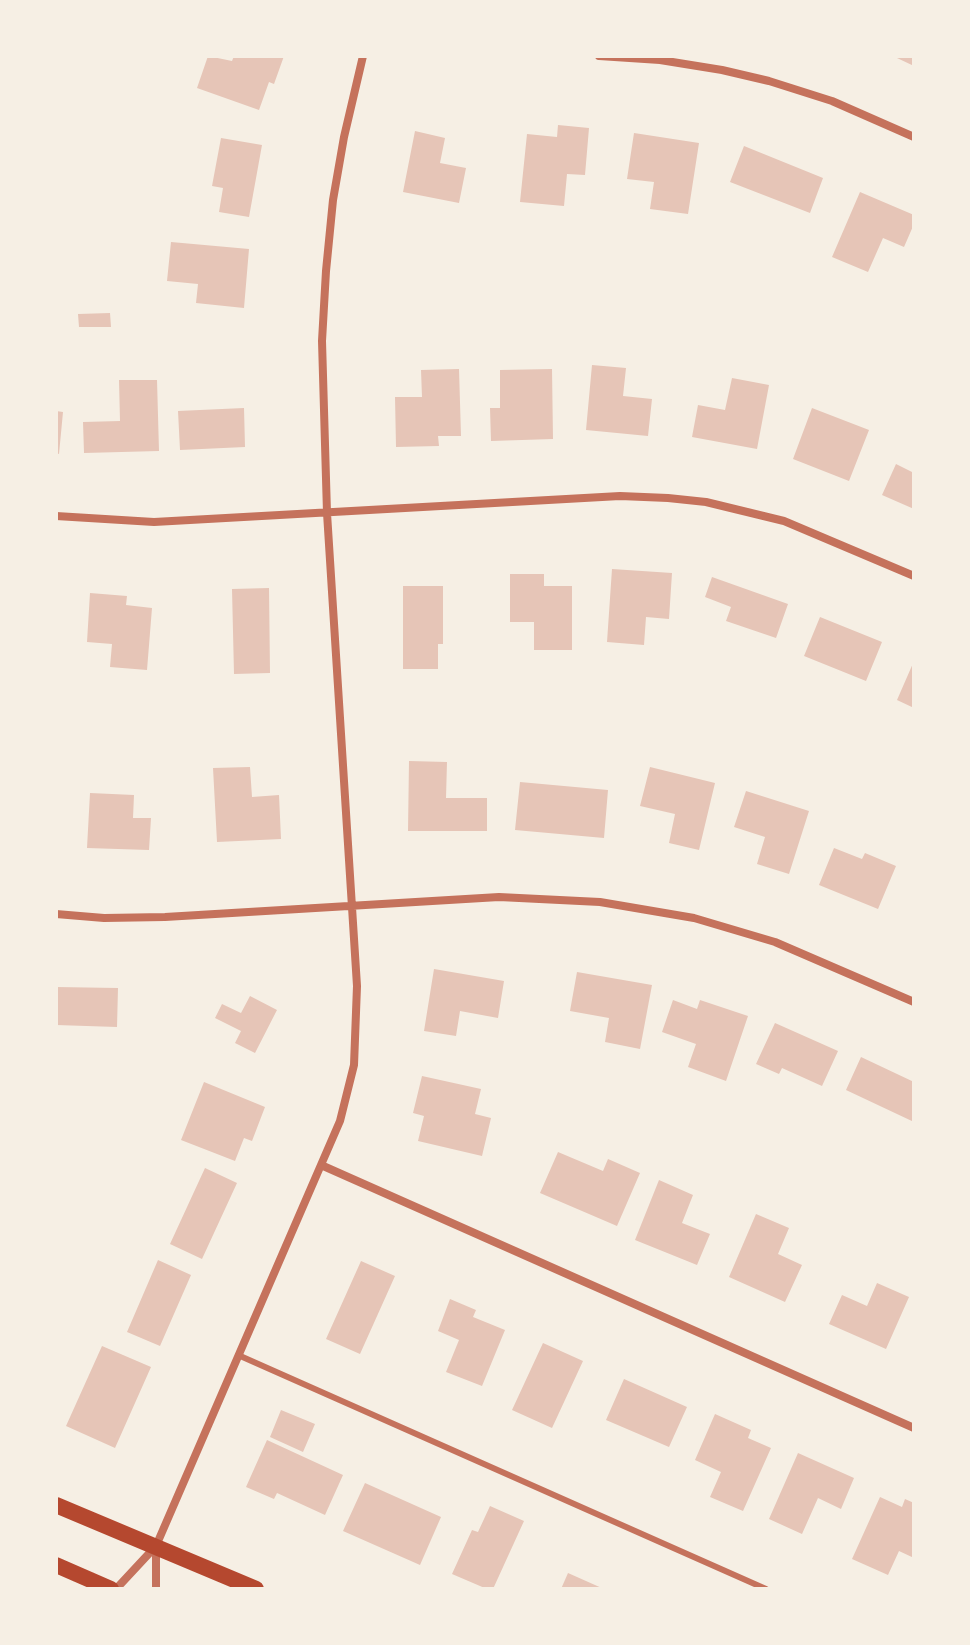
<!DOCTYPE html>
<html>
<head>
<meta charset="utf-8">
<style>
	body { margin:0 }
	#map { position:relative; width:970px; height:1645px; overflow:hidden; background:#f6efe4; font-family:Signika,sans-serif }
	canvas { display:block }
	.frame { position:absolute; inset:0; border:58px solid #f6efe4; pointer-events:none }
</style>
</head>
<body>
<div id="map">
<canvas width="970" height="1645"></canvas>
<div class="frame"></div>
</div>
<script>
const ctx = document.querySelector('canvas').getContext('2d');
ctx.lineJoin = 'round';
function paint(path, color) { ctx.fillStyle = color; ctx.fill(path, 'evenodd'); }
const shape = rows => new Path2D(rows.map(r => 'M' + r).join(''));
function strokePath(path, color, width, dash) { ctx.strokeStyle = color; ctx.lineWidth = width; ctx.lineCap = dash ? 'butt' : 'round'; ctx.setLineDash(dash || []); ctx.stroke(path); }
const building = shape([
	[208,56,232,61,234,56,284,56,274,84,269,82,259,110,197,88],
	[898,56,914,56,914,66,897,58],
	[558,125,589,128,585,175,567,174,564,206,520,202,527,134,557,137],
	[415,131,445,138,440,163,466,168,459,203,403,192],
	[634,133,699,143,688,214,650,209,654,182,627,179],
	[221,138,262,145,249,217,219,212,223,188,212,186],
	[744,146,823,178,810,213,730,182],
	[860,192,914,215,914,224,904,247,883,238,868,272,832,257],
	[171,242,249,249,244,308,196,303,198,284,167,281],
	[110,313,111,327,79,327,78,314],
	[592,365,626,368,623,396,652,399,648,436,586,430],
	[459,369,461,436,438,436,439,446,396,447,395,397,422,397,421,370],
	[552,369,553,439,491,441,490,408,500,408,500,370],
	[732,378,769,385,757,449,692,437,698,405,725,410],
	[119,380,157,380,159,451,84,453,83,422,120,421],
	[244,408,245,447,180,450,178,411],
	[812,408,869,430,849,481,793,459],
	[56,411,63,412,59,454,56,453],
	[896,464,914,473,914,509,882,495],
	[612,569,672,573,669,619,646,617,644,645,607,642],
	[510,574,544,574,544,586,572,586,572,650,534,650,534,622,510,622],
	[712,577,788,604,776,638,726,621,731,607,705,597],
	[403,586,443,586,443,644,438,644,438,669,403,669],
	[269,588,270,673,234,674,232,589],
	[90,593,127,596,126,605,152,608,147,670,110,667,112,644,87,642],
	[820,617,882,642,866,681,804,656],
	[914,661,914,708,897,700],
	[409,761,447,762,446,798,487,798,487,831,408,831],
	[250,767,252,797,279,795,281,839,217,842,213,768],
	[650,767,715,783,699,850,669,843,675,814,640,806],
	[520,782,608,790,604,838,515,830],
	[746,791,809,811,789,874,757,864,765,837,734,827],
	[90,793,134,795,133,818,151,818,149,850,87,848],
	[834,848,862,859,865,853,896,866,878,909,819,885],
	[434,969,504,981,498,1018,460,1011,456,1036,424,1031],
	[577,972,652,985,640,1049,605,1042,609,1018,570,1011],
	[56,987,118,988,117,1027,56,1025],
	[250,996,277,1010,255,1053,235,1043,241,1031,215,1018,222,1004,241,1013],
	[673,1000,697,1009,700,1000,748,1016,726,1081,688,1067,696,1044,662,1032],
	[775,1023,838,1051,822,1086,782,1068,779,1074,756,1064],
	[861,1057,914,1082,914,1122,846,1090],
	[422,1076,481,1089,475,1114,491,1118,482,1156,418,1141,424,1116,413,1113],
	[204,1082,265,1107,252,1141,244,1138,235,1161,181,1140],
	[558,1152,603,1171,608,1159,640,1173,617,1226,540,1193],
	[205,1168,237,1183,202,1259,170,1244],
	[659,1180,693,1195,682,1223,710,1234,697,1265,635,1240],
	[756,1214,789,1228,778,1254,802,1265,785,1302,729,1277],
	[158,1260,191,1275,160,1346,127,1332],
	[361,1261,395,1276,360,1354,326,1339],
	[877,1283,909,1297,886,1349,829,1324,842,1295,867,1306],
	[450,1299,476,1310,473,1317,505,1330,482,1386,446,1372,459,1340,438,1331],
	[543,1343,583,1361,552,1428,512,1410],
	[102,1346,151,1367,115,1448,66,1426],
	[624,1379,687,1407,669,1447,606,1420],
	[281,1410,315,1424,303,1452,270,1437],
	[715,1414,751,1430,748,1438,771,1448,743,1511,710,1497,721,1472,695,1460],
	[267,1440,343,1475,325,1515,277,1493,274,1499,246,1487],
	[798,1453,854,1478,841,1509,818,1498,802,1534,769,1519],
	[365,1483,441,1517,420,1565,343,1531],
	[880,1497,902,1507,905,1499,914,1503,914,1558,899,1551,888,1575,852,1559],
	[490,1506,524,1521,493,1589,487,1589,452,1574,472,1530,478,1532],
	[568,1573,604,1589,561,1589]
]);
const service = shape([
	[238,1355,766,1589]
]);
const minor = shape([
	[599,56,660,60,722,70,769,81,832,101,914,137],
	[56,516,154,522,620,496,668,498,706,502,784,521,914,576],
	[56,914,104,918,165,917,499,897,600,902,694,918,775,942,914,1002],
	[321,1165,914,1428],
	[156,1547,156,1589],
	[116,1589,156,1546,340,1121,354,1065,357,986,327,513,322,341,326,271,333,200,344,137,363,56]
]);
const secondary = shape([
	[56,1505,256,1589],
	[56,1565,111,1589]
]);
paint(building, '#e6c5b7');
strokePath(service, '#c5725c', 6);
strokePath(minor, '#c5725c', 8);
strokePath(secondary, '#b5482f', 16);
</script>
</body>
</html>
